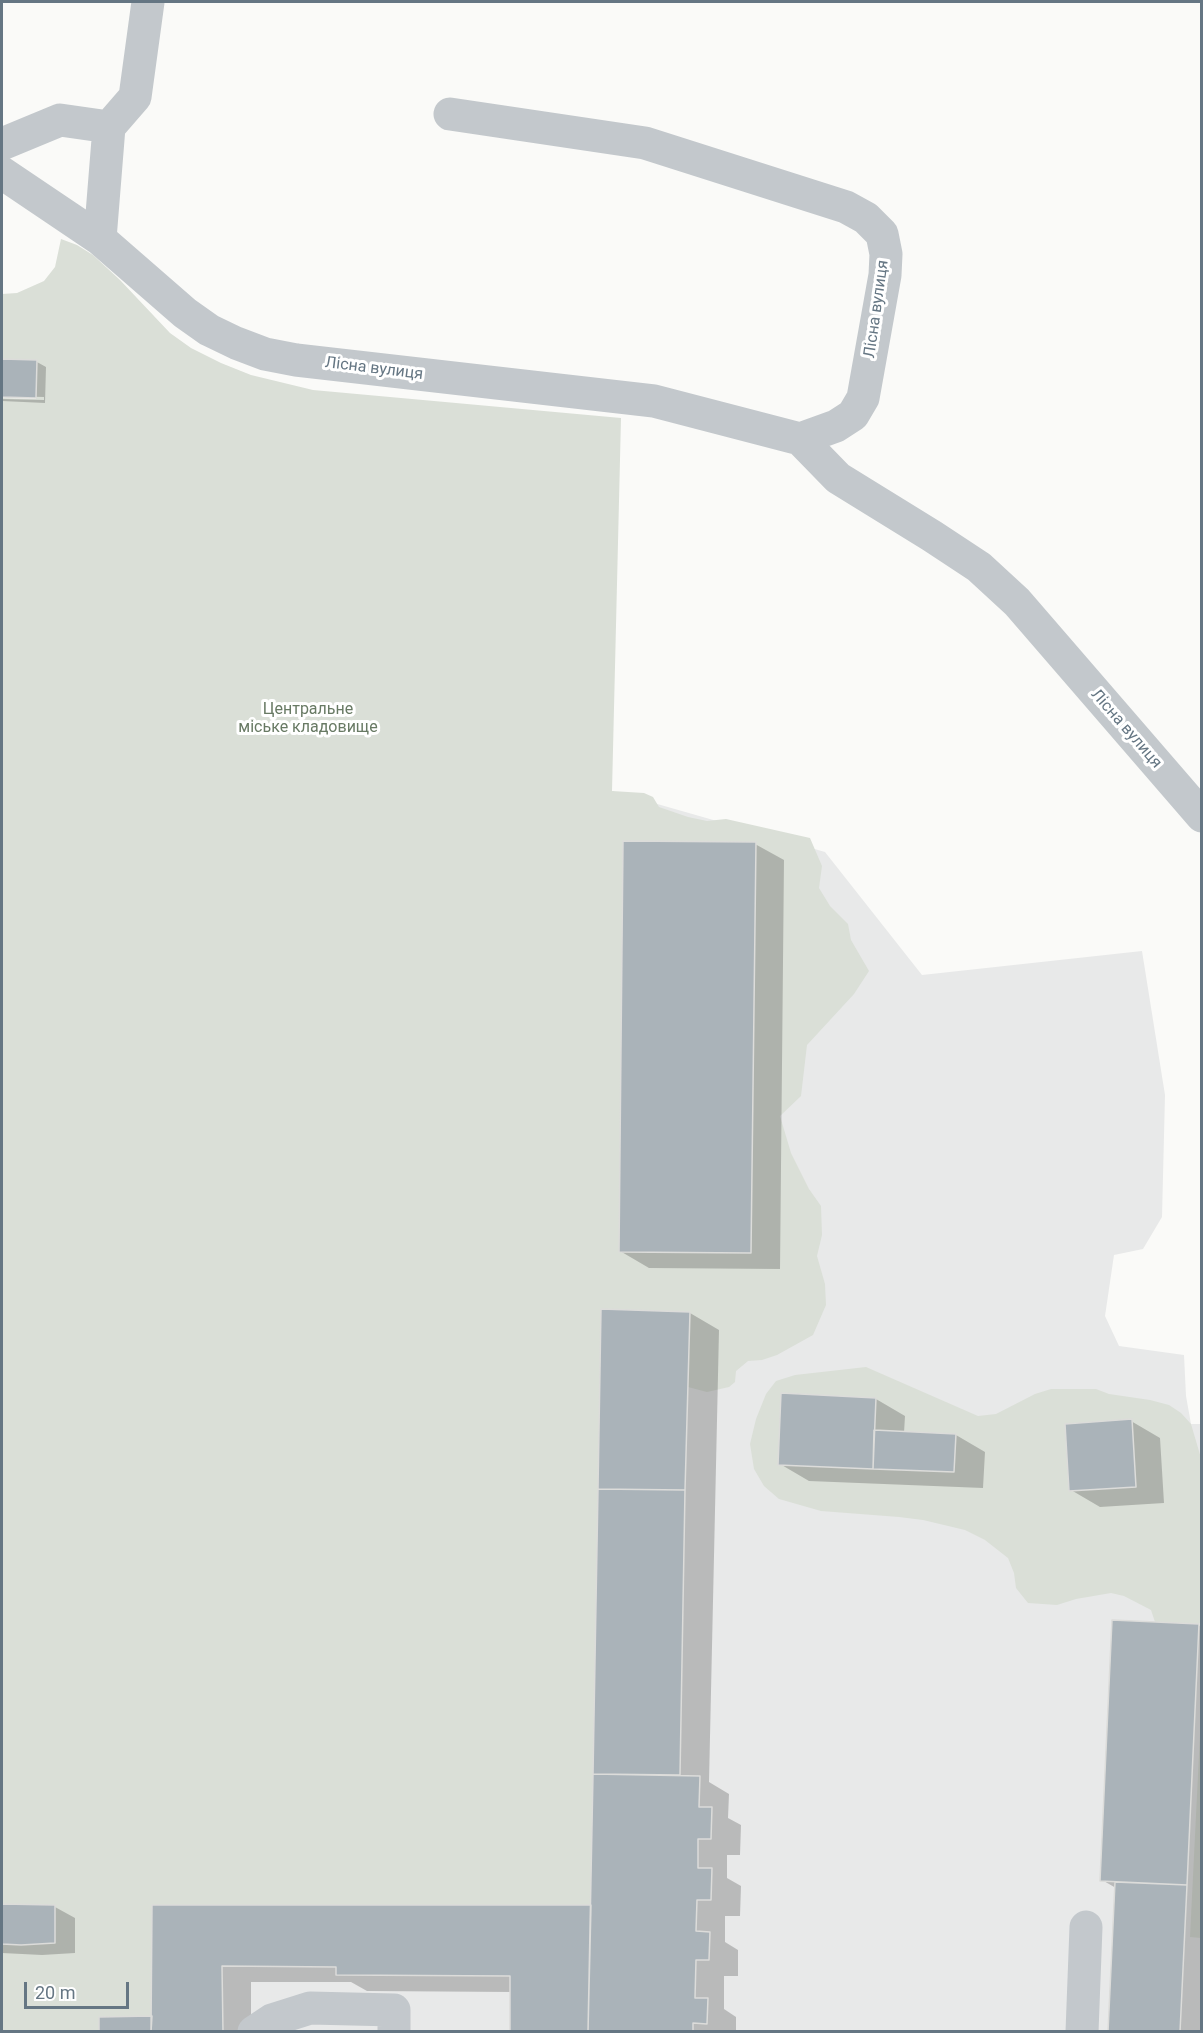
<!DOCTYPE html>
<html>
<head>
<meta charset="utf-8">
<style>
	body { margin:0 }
	#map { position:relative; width:1203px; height:2033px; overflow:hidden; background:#fafaf8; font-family:Roboto,sans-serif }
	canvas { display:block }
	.frame { position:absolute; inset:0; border:3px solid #657683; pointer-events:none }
	.scale { position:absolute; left:24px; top:1982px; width:105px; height:27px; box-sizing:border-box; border:3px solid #657683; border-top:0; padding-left:8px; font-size:18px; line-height:21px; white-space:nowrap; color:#657683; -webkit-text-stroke:4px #fff; paint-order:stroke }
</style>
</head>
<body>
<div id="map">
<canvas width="1203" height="2033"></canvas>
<div class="frame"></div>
<div class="scale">20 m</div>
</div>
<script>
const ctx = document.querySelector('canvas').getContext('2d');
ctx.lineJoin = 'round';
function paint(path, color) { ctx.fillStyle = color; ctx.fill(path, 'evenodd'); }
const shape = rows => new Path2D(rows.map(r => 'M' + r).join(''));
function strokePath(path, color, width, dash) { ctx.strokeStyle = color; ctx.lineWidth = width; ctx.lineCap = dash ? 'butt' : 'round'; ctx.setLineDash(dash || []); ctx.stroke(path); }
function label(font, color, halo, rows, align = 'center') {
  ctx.font = font + ' Roboto,sans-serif'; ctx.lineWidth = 6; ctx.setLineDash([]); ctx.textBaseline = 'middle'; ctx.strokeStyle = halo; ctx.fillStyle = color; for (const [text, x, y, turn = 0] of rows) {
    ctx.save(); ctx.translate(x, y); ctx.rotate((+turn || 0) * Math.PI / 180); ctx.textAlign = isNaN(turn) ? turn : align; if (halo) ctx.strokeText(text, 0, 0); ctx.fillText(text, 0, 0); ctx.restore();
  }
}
const built = shape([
	[612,791,825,852,922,975,1142,951,1165,1095,1162,1217,1143,1249,1114,1255,1105,1316,1119,1346,1184,1355,1186,1396,1191,1424,1201,1424,1201,2031,151,2032,598,1489]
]);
const green = shape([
	[61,239,77,245,93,255,120,280,170,333,191,348,221,363,251,375,313,390,621,418,612,791,644,793,653,797,659,807,688,817,707,821,726,819,810,838,822,866,819,888,830,906,848,924,851,940,869,971,854,994,807,1045,801,1096,780,1116,791,1153,809,1189,821,1206,822,1235,817,1256,825,1284,826,1305,813,1335,777,1355,762,1360,748,1361,736,1371,735,1382,729,1387,707,1392,688,1387,690,1312,601,1309,591,1905,153,1905,152,2016,100,2017,99,2031,2,2031,2,1944,21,1945,55,1942,55,1905,2,1904,2,398,36,399,37,361,2,359,2,294,17,293,44,281,55,267],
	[623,841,756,843,751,1253,619,1251],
	[866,1367,978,1416,996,1414,1035,1394,1051,1389,1096,1389,1109,1394,1150,1400,1169,1405,1181,1413,1191,1424,1201,1458,1201,1622,1199,1624,1155,1622,1151,1610,1124,1596,1111,1593,1076,1599,1057,1605,1028,1603,1016,1588,1014,1573,1008,1558,985,1540,965,1530,923,1520,899,1517,821,1511,779,1499,764,1486,754,1469,750,1444,756,1419,766,1394,776,1381,795,1375],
	[1201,1714,1201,1938,1190,1937]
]);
const shadow = shape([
	[2,360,37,362,46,367,45,403,2,401,2,399,44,400,44,397,2,396],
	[755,844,784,860,780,1269,649,1268,620,1251],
	[603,1311,690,1313,719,1330,709,1782,729,1794,728,1818,741,1825,740,1855,727,1855,727,1878,741,1886,740,1916,725,1916,725,1942,738,1950,738,1976,724,1976,724,2009,736,2017,736,2032,512,2032,512,1992,367,1991,351,1982,251,1982,251,2032,101,2032,153,2017,154,1907,593,1907],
	[876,1399,905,1416,904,1433,956,1435,985,1452,983,1488,809,1481,780,1464],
	[1131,1421,1160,1438,1164,1503,1100,1507,1071,1490],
	[1198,1625,1202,1627,1202,2032,1109,2032,1116,1888,1102,1880],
	[2,1906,55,1907,75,1918,75,1953,42,1955,2,1953]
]);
const building = shape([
	[2,359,37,360,36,398,2,397,2,359],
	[623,841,756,842,751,1253,619,1252,623,841],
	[601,1309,690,1312,685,1490,598,1489,601,1309],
	[781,1393,876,1398,873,1469,778,1465,781,1393],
	[1132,1419,1136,1487,1069,1491,1065,1424,1132,1419],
	[874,1430,956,1434,954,1472,873,1469,874,1430],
	[598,1489,685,1490,680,1775,593,1774,598,1489],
	[1112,1620,1199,1624,1187,1885,1100,1881,1112,1620],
	[593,1774,700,1776,699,1807,712,1807,711,1839,698,1839,698,1868,712,1868,711,1900,697,1900,696,1931,710,1932,709,1960,696,1960,695,1998,708,1998,707,2024,693,2023,693,2032,588,2032,593,1774],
	[1115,1882,1187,1885,1180,2032,1108,2032,1115,1882],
	[2,1904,55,1905,55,1943,21,1945,2,1944,2,1904],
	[152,1905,591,1905,588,2032,510,2032,510,1976,336,1975,336,1967,222,1966,223,2032,151,2032,152,1905],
	[152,2016,151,2032,99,2032,99,2017,152,2016]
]);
const minor = shape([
	[450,114,645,143,846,207,866,218,882,234,886,254,885,275,863,398,853,415,836,426,800,439],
	[2,144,60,120,109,127],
	[2,173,100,239,185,313,209,330,236,343,265,354,296,360,654,401,800,439,838,478,932,536,979,567,1017,602,1202,816],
	[100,239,109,127,135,97,148,2],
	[254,2032,272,2020,310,2008,394,2010,394,2032],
	[1082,2032,1086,1927]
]);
const streetNames = [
	["Лісна вулиця",877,309,-82],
	["Лісна вулиця",374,369,7],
	["Лісна вулиця",1126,729,49]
];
const parkNames = [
	["Центральне",308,710],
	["міське кладовище",308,728]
];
paint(built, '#e8e9e9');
paint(green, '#dadfd7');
paint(shadow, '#0003');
paint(building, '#aab3b9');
strokePath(building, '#dcdcda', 1.5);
strokePath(minor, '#c3c8cc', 33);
label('16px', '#657683', '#fff', streetNames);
label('16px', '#687a64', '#fff', parkNames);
</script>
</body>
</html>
